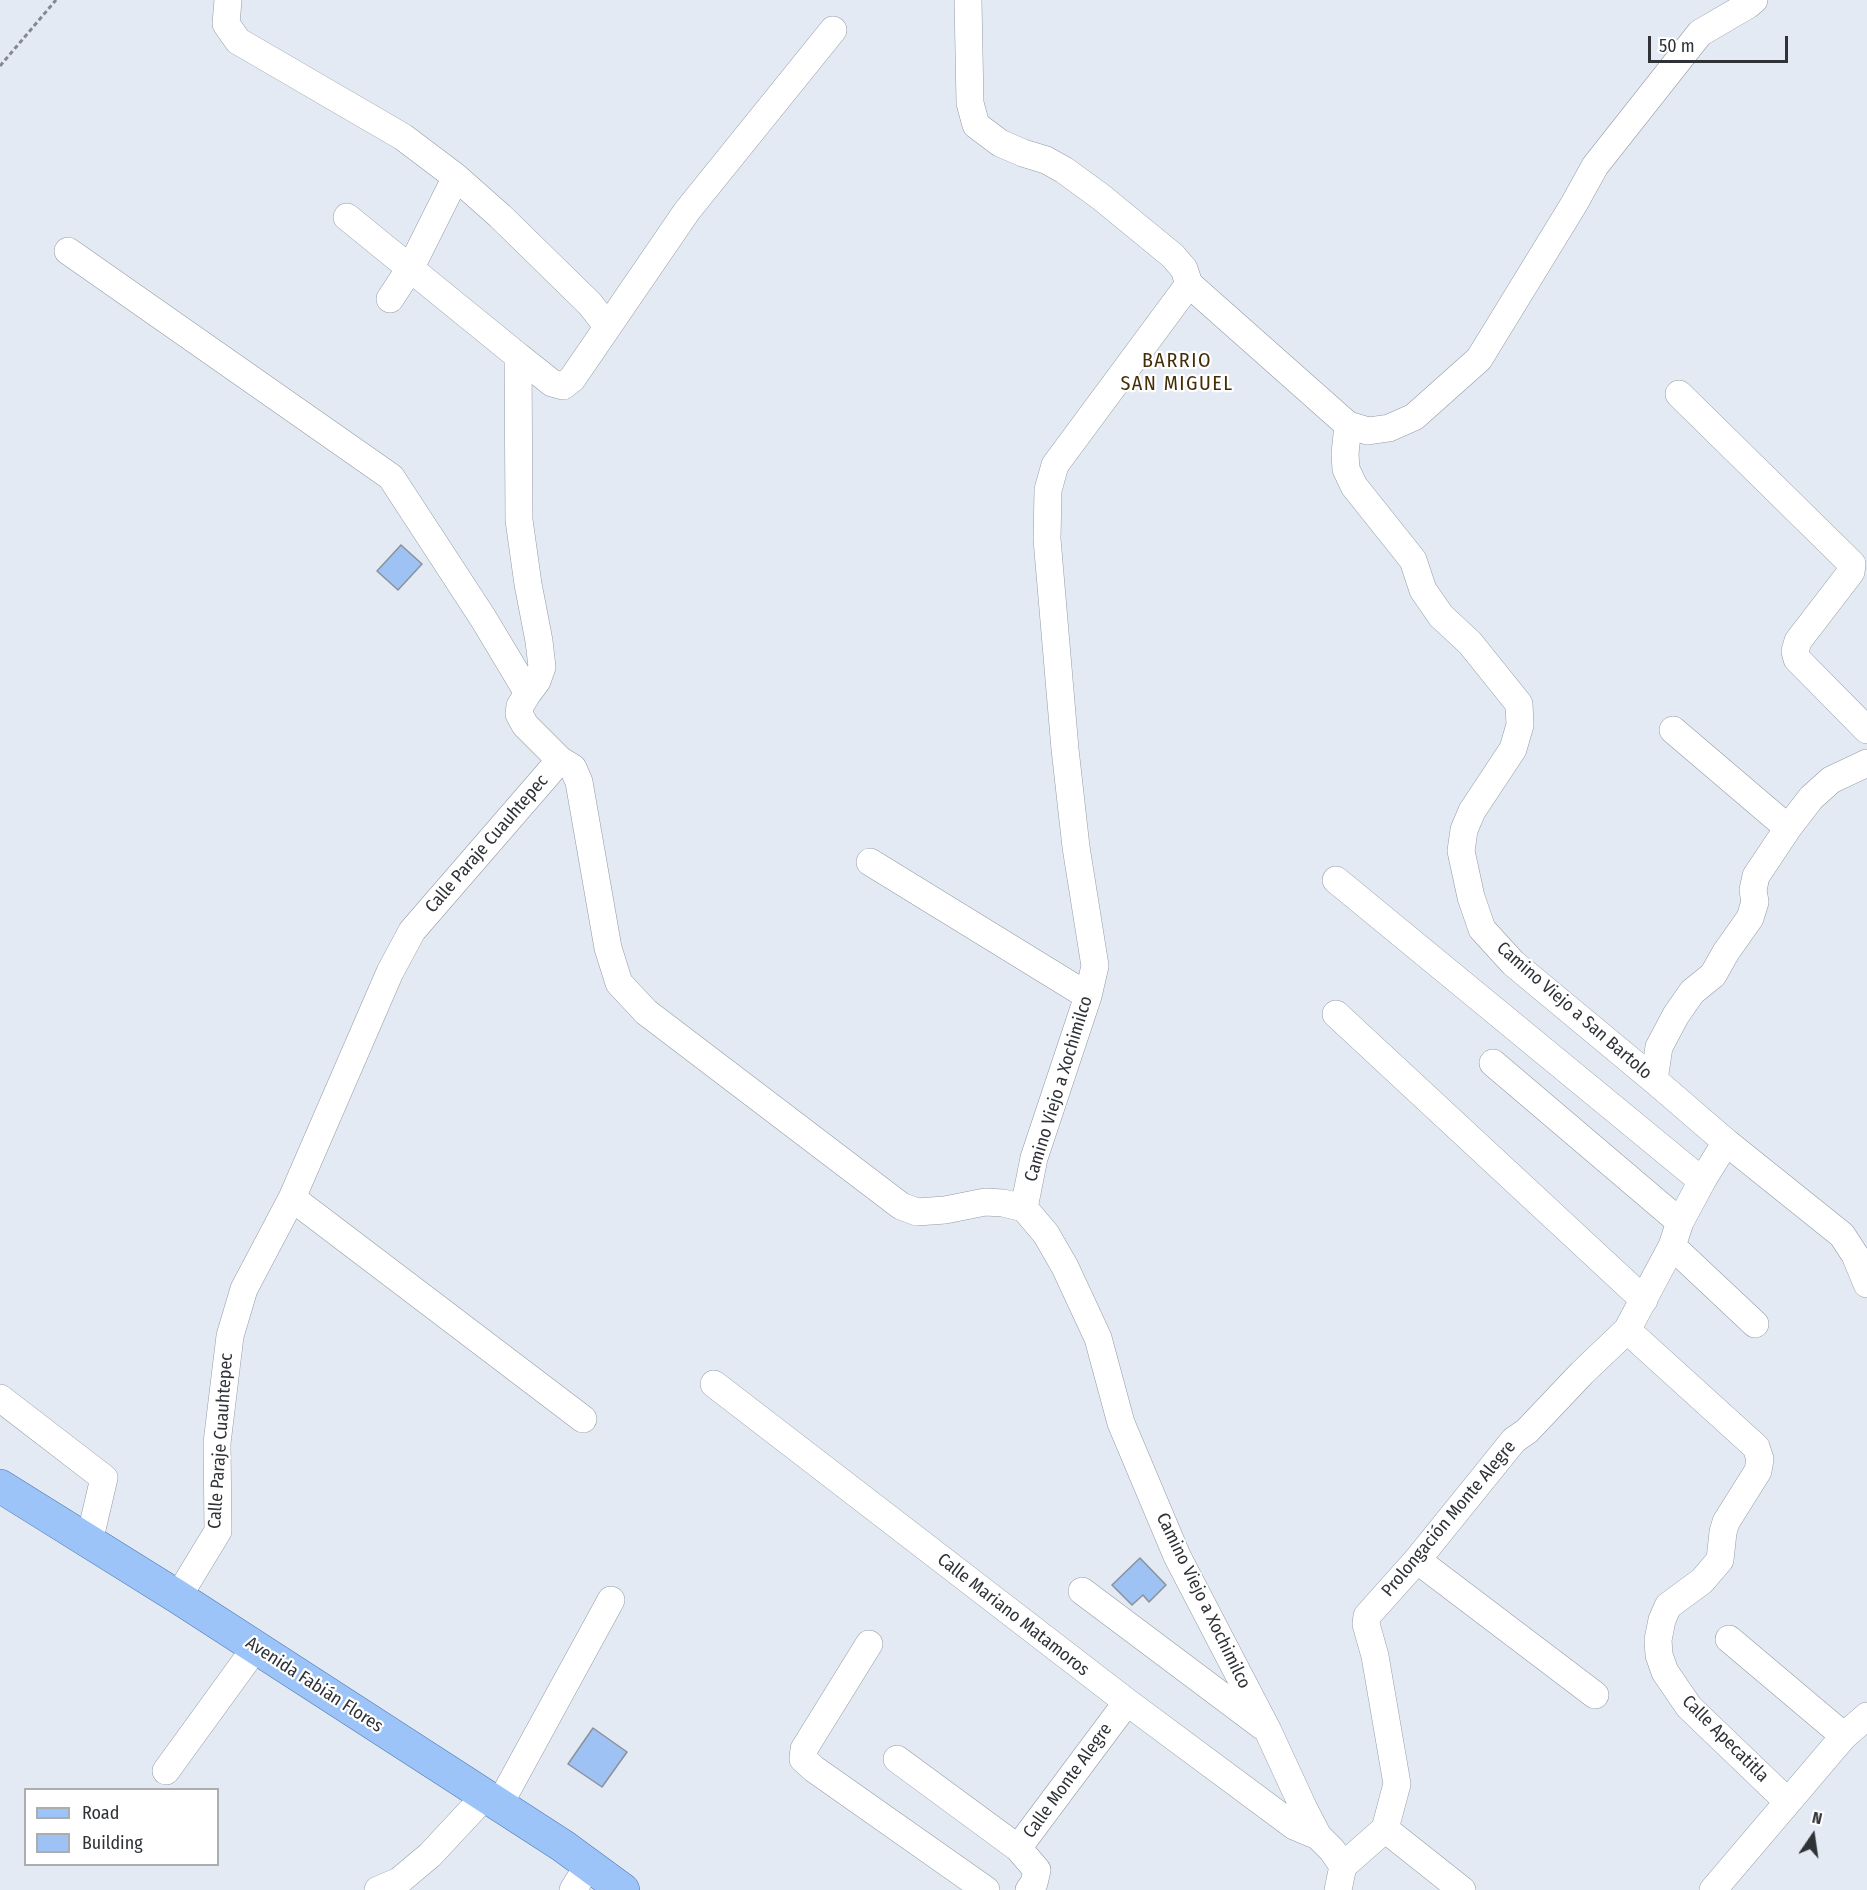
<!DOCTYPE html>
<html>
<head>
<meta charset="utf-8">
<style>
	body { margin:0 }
	#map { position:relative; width:1867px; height:1890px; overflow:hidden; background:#e3eaf4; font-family:"Fira Sans Condensed",sans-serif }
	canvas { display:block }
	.legend { position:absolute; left:24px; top:1788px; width:195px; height:78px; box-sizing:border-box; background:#fff; border:2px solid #acadaf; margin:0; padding:8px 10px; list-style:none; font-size:18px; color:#2f3236 }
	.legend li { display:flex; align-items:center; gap:12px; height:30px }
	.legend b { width:30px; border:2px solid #acadaf }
	.north { position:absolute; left:1783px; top:1806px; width:60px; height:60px; -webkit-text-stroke:4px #fff; paint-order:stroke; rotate:13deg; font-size:16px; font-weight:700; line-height:24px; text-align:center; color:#2f3236 }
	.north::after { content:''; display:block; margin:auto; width:21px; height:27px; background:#2f3236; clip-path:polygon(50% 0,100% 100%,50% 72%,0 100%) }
	.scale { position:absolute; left:1648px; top:36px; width:140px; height:27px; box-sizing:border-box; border:3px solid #2f3236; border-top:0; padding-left:8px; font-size:18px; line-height:21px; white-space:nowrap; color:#2f3236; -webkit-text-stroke:4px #fff; paint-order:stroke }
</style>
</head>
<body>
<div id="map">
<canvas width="1867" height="1890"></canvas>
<ul class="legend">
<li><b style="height:8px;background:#9dc4f8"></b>Road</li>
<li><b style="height:16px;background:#9ec2f3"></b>Building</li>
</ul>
<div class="north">N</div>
<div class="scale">50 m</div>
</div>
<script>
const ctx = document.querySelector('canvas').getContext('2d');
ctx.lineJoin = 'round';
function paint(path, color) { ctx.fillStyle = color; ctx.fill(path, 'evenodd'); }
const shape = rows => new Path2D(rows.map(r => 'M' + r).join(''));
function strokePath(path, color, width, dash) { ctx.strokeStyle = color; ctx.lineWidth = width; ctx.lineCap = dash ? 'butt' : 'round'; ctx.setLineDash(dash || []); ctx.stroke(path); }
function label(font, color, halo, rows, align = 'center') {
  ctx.font = font + ' "Fira Sans Condensed",sans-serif'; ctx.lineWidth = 4.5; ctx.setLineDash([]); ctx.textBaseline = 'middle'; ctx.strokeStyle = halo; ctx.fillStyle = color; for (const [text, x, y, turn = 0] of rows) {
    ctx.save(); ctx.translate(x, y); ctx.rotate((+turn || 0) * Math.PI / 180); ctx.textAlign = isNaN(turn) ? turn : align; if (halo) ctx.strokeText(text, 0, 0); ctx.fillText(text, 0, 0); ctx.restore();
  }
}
const building = shape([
	[401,545,422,564,398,590,377,571,401,545],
	[1140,1558,1166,1585,1149,1602,1143,1595,1132,1605,1112,1585,1140,1558],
	[593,1728,627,1752,602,1787,568,1764,593,1728]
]);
const path = shape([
	[0,66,56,0]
]);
const minor = shape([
	[228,0,226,24,238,41,403,137,456,177,500,216,590,304,607,326],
	[968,0,970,103,976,125,1000,143,1023,153,1046,160,1064,170,1101,197,1173,256,1184,269,1189,284,1348,425,1368,431,1389,428,1414,417,1479,359,1574,204,1595,166,1700,33,1748,5,1754,0],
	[347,217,518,356],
	[68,251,391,477,483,618,528,693,537,681,542,667,539,641,528,584,519,520,518,356,552,383,563,386,572,379,687,211,833,30],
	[1189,284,1055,465,1048,490,1047,539,1065,749,1076,847,1095,966,1088,996,1034,1158,1024,1208,1046,1234,1065,1267,1098,1338,1121,1423,1177,1556,1268,1731,1304,1809,1318,1836,1332,1850,1343,1866],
	[390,299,411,267,456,177],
	[1679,394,1852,564,1851,572,1798,641,1795,651,1797,659,1867,730],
	[1348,425,1345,454,1346,469,1354,486,1413,560,1423,590,1441,616,1470,643,1519,704,1520,725,1513,749,1472,811,1464,830,1461,851,1471,897,1482,929,1513,963,1654,1080,1726,1142,1842,1235,1855,1255,1867,1284],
	[528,693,520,706,519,714,525,725,560,760],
	[1673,730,1788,828],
	[870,862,1088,996],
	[1336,880,1702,1181],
	[1336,1014,1644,1300],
	[1493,1063,1680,1222],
	[1654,1080,1659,1047,1676,1015,1692,992,1713,975,1726,952,1750,918,1755,902,1753,890,1756,876,1788,828,1811,798,1831,780,1867,763],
	[292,1198,583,1419],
	[1672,1246,1755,1324],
	[1627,1330,1756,1447,1760,1459,1758,1471,1726,1522,1723,1532,1720,1560,1702,1581,1668,1606,1662,1620,1658,1640,1659,1655,1665,1672,1689,1707,1787,1801],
	[714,1384,1127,1702,1294,1826,1318,1836],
	[0,1398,104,1478,89,1542],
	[1417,1560,1595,1695],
	[1082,1591,1262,1726],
	[178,1597,218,1531,217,1443,230,1336,244,1289,292,1198,390,972,412,931,560,760,573,768,579,782,608,948,619,983,646,1012,901,1206,917,1212,945,1210,985,1202,1003,1203,1024,1208],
	[1729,1639,1844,1736],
	[869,1644,804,1749,803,1759,814,1769,986,1890],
	[897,1759,1018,1848],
	[166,1771,256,1647],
	[499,1805,611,1600],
	[1385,1829,1462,1890],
	[1343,1866,1385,1829,1397,1784,1375,1656,1366,1624,1367,1616,1417,1560,1514,1440,1527,1431,1582,1373,1627,1330,1672,1246,1680,1222,1702,1181,1726,1142],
	[378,1890,399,1881,430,1855,485,1796],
	[573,1890,589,1864],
	[1029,1890,1034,1883,1037,1870,1018,1848,1127,1702],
	[1338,1890,1343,1866],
	[1713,1890,1844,1736,1867,1716]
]);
const major = shape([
	[0,1486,178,1597,563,1846,623,1890]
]);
const streetNames = [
	["Calle Paraje Cuauhtepec",487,844,-49],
	["Camino Viejo a San Bartolo",1574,1011,41],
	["Camino Viejo a Xochimilco",1059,1089,-73],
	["Calle Paraje Cuauhtepec",221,1441,-86],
	["Prolongación Monte Alegre",1449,1519,-50],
	["Camino Viejo a Xochimilco",1203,1601,64],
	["Calle Mariano Matamoros",1013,1615,38],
	["Avenida Fabián Flores",314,1685,33],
	["Calle Apecatitla",1725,1739,45],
	["Calle Monte Alegre",1068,1781,-54]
];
const neighbourhoodNames = [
	["BARRIO",1177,361],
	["SAN MIGUEL",1177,384]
];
paint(building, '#9ec2f3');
strokePath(building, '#8a919a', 1.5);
strokePath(minor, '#949ba4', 28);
strokePath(major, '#4c77b2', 34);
strokePath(path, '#84898f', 3, [4.5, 3]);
strokePath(minor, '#fff', 27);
strokePath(major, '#9dc4f8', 33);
label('18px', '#2f3236', '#fff', streetNames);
ctx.letterSpacing = '1.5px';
label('20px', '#442e08', '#fff', neighbourhoodNames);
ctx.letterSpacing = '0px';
</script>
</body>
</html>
